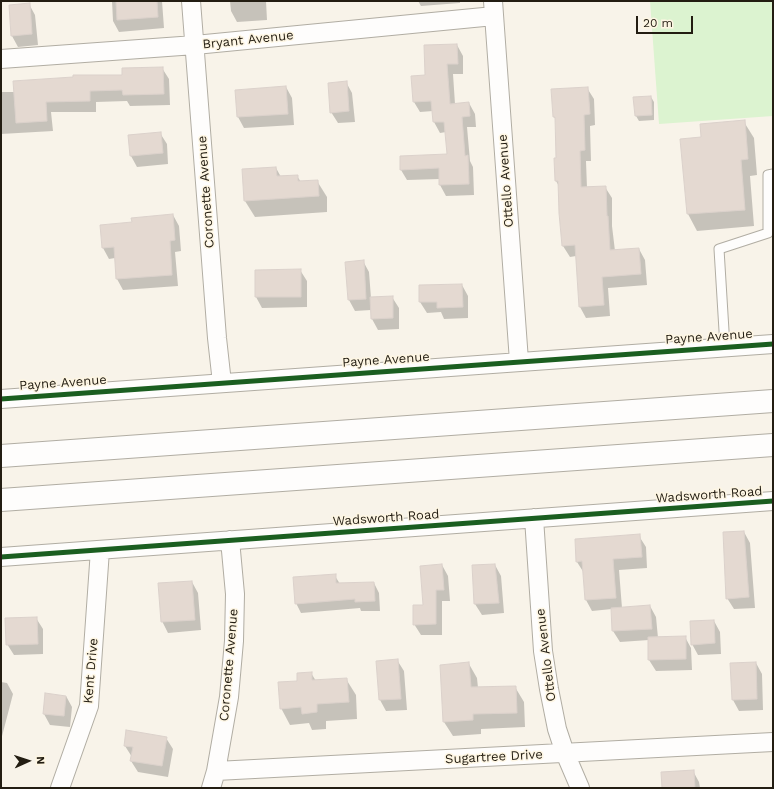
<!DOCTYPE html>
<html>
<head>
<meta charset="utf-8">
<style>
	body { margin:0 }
	#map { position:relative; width:774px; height:789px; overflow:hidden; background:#f8f3e9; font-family:"Work Sans",sans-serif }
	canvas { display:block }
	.frame { position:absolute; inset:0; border:2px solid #231d12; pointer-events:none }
	.north { position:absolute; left:8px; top:741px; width:40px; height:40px; -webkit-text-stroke:3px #fef6e3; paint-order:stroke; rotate:87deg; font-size:11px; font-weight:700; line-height:16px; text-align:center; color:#231d12 }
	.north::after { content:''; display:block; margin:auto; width:14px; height:18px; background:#231d12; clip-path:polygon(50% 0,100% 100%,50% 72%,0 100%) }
	.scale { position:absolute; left:636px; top:16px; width:57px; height:18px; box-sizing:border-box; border:2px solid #231d12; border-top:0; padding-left:5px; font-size:12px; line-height:14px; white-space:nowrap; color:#231d12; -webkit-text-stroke:3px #fef6e3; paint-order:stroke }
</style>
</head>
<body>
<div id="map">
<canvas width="774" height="789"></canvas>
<div class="frame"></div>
<div class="north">N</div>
<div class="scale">20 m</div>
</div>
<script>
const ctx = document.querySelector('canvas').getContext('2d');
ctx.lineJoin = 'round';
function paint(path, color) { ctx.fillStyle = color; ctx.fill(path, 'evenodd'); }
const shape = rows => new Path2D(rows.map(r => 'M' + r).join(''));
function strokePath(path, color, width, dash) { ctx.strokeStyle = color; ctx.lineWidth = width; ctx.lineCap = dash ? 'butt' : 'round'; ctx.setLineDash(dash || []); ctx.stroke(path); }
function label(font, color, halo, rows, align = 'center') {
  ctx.font = font + ' "Work Sans",sans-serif'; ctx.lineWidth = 3; ctx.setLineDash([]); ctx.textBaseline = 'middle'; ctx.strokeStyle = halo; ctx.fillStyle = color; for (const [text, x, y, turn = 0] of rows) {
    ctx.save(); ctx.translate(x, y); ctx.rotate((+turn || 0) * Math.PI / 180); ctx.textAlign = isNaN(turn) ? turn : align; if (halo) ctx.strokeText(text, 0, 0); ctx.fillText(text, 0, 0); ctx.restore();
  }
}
const green = shape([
	[650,1,773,1,773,116,659,124]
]);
const shadow = shape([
	[112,1,162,1,164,28,119,32,113,21],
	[230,1,266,1,267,20,237,22,231,11],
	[321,1,341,1,341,2,322,2],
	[418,1,460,1,460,3,421,6],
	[29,4,35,15,38,45,18,47,12,36],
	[457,45,463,56,463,74,453,74,455,104,469,103,475,114,476,127,467,127,470,161,473,167,474,195,446,196,440,185,440,179,407,180,401,170,448,155,446,132,440,133,434,122,433,111,420,112,414,102,426,76],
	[162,68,169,79,170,105,130,106,127,101,96,102,96,112,51,112,53,131,1,134,1,92,15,92,123,76],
	[346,82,352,93,355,122,338,123,331,112],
	[286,87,292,98,294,125,244,128,238,117,236,91],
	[587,88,594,99,595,125,590,126,591,161,586,161,587,188,605,187,612,198,612,226,615,251,639,249,645,260,647,285,608,288,610,316,586,318,580,307,576,256,570,257,563,246,560,188,556,181,555,159,557,159,557,121,554,117],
	[651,97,654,102,654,120,639,121,636,116],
	[744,122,754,138,757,175,750,176,754,226,697,231,688,214,682,140,702,138],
	[160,133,167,144,168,164,137,167,131,156,129,135],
	[276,168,281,177,297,176,301,182,317,181,327,197,327,212,255,217,245,201],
	[173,215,179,226,181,251,175,252,178,286,123,290,117,279,115,258,109,259,103,248,133,223],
	[363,261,369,272,371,298,392,297,399,308,399,329,378,330,372,319,371,310,355,311,349,300],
	[300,270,307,281,307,307,262,308,256,297],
	[462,285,468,296,468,318,444,319,441,312,427,313,420,302],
	[744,532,750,543,755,608,734,609,727,598],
	[639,536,646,547,647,568,619,570,622,608,650,606,656,617,658,638,685,637,691,648,692,670,656,671,649,660,649,640,620,642,613,631,612,609,592,611,586,600,584,573,577,562],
	[442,565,448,576,450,601,442,601,442,635,421,635,414,624,424,606],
	[495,565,501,576,504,613,482,615,475,604,473,566],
	[335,576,340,584,374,583,379,593,380,611,361,611,360,608,301,613,296,603],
	[192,582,198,593,201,630,168,633,162,621],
	[36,618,43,629,43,654,14,655,7,644],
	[714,621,720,632,721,654,698,655,692,644],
	[397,660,404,671,407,710,386,711,380,700,377,662],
	[756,663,762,674,763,710,739,711,733,700],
	[469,664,477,678,478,688,515,687,524,702,525,727,481,729,481,734,453,736,444,722],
	[311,673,316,681,346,679,356,695,357,719,326,721,326,729,312,730,309,723,290,725,281,708,298,682],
	[1,682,7,683,13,694,1,740],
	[66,696,72,707,70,727,50,725,44,714],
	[166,738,173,749,168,777,138,772,131,761,132,757,125,746],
	[693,771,699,782,700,788,663,788]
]);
const building = shape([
	[116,1,157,1,158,17,117,20,116,1],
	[30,3,32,34,11,36,9,5,30,3],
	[457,44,458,64,447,64,450,104,469,102,470,116,462,117,465,156,468,155,469,184,439,185,439,168,400,170,400,156,447,154,444,122,433,122,431,101,413,102,411,76,425,75,424,45,457,44],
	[163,67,164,94,123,95,122,90,90,91,90,101,46,102,47,121,16,123,13,81,73,77,73,75,122,75,122,68,163,67],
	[347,81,349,111,330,113,328,83,347,81],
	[286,86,288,114,237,117,235,90,286,86],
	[588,87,590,114,584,115,585,150,580,151,581,187,606,186,607,216,608,216,610,250,639,248,641,274,602,277,604,305,579,307,575,245,562,246,559,213,558,181,555,181,554,158,556,158,555,117,553,117,551,89,588,87],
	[651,96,652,115,635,116,633,97,651,96],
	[745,120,748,159,741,160,745,210,687,214,680,139,701,137,700,124,745,120],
	[161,132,163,153,130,156,128,135,161,132],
	[276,167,277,176,298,175,298,181,318,180,319,196,244,201,242,169,276,167],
	[173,214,175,240,170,241,172,275,116,279,114,247,102,248,100,225,132,222,131,218,173,214],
	[364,260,366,299,348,300,345,262,364,260],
	[301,269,301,297,255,297,255,270,301,269],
	[462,284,463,307,437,308,437,302,419,302,419,285,462,284],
	[393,296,393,318,371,319,370,297,393,296],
	[744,531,749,597,726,599,723,532,744,531],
	[640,534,642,557,613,559,616,598,585,600,582,561,576,562,575,539,640,534],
	[442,564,444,590,436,590,436,624,413,625,413,605,423,605,420,566,442,564],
	[495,564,499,603,474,604,472,565,495,564],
	[336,574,336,583,374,582,375,601,355,602,355,599,295,604,293,577,336,574],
	[192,581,195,620,161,622,158,583,192,581],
	[650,605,652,629,612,631,611,608,650,605],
	[37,617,38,644,6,645,5,618,37,617],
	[714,620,715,643,691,645,690,621,714,620],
	[686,636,686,659,648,660,648,637,686,636],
	[398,659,401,699,379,700,376,661,398,659],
	[469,662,471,687,516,686,517,713,473,714,473,720,443,722,440,665,469,662],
	[756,662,757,699,732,700,730,663,756,662],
	[312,672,312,680,347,678,349,702,317,704,317,712,302,714,301,707,280,709,278,682,297,681,297,673,312,672],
	[45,693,66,696,64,716,43,714,45,693],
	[126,730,167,737,162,766,130,761,133,747,124,746,126,730],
	[694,770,695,788,662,788,661,772,694,770]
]);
const lane = shape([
	[725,347,719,249,768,233,768,175,773,174]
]);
const street = shape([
	[191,1,217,338,222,383],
	[493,1,519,361],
	[1,59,195,45,494,16],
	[1,399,773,344],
	[534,518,543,651,549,689,557,729,565,753,580,788],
	[1,557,773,501],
	[216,771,773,742],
	[60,788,89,706,100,550],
	[211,788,216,771,229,697,234,641,235,594,230,540]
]);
const highway = shape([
	[1,456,773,401],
	[1,500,773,445]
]);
const cycleway = shape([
	[1,399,773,344],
	[1,557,773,501]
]);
const streetNames = [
	["Bryant Avenue",248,40,-6],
	["Ottello Avenue",506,181,-94],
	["Coronette Avenue",206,192,-94],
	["Payne Avenue",709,337,-4],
	["Payne Avenue",386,360,-4],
	["Payne Avenue",63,383,-4],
	["Wadsworth Road",709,495,-4],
	["Wadsworth Road",386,518,-4],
	["Ottello Avenue",546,655,-97],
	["Coronette Avenue",229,665,-85],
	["Kent Drive",91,671,-85],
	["Sugartree Drive",494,757,-3]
];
paint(green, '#dcf3d0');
paint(shadow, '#0003');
paint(building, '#e4d9d1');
strokePath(building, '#dbd1cb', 1);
strokePath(lane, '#b1ada3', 11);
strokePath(street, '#b1ada3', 20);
strokePath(highway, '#b1ada3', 24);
strokePath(lane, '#fefdfc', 9);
strokePath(street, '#fefdfc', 18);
strokePath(highway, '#fefdfc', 22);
strokePath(cycleway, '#1b5e20', 5);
label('13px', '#231d12', '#fef6e3', streetNames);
</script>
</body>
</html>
